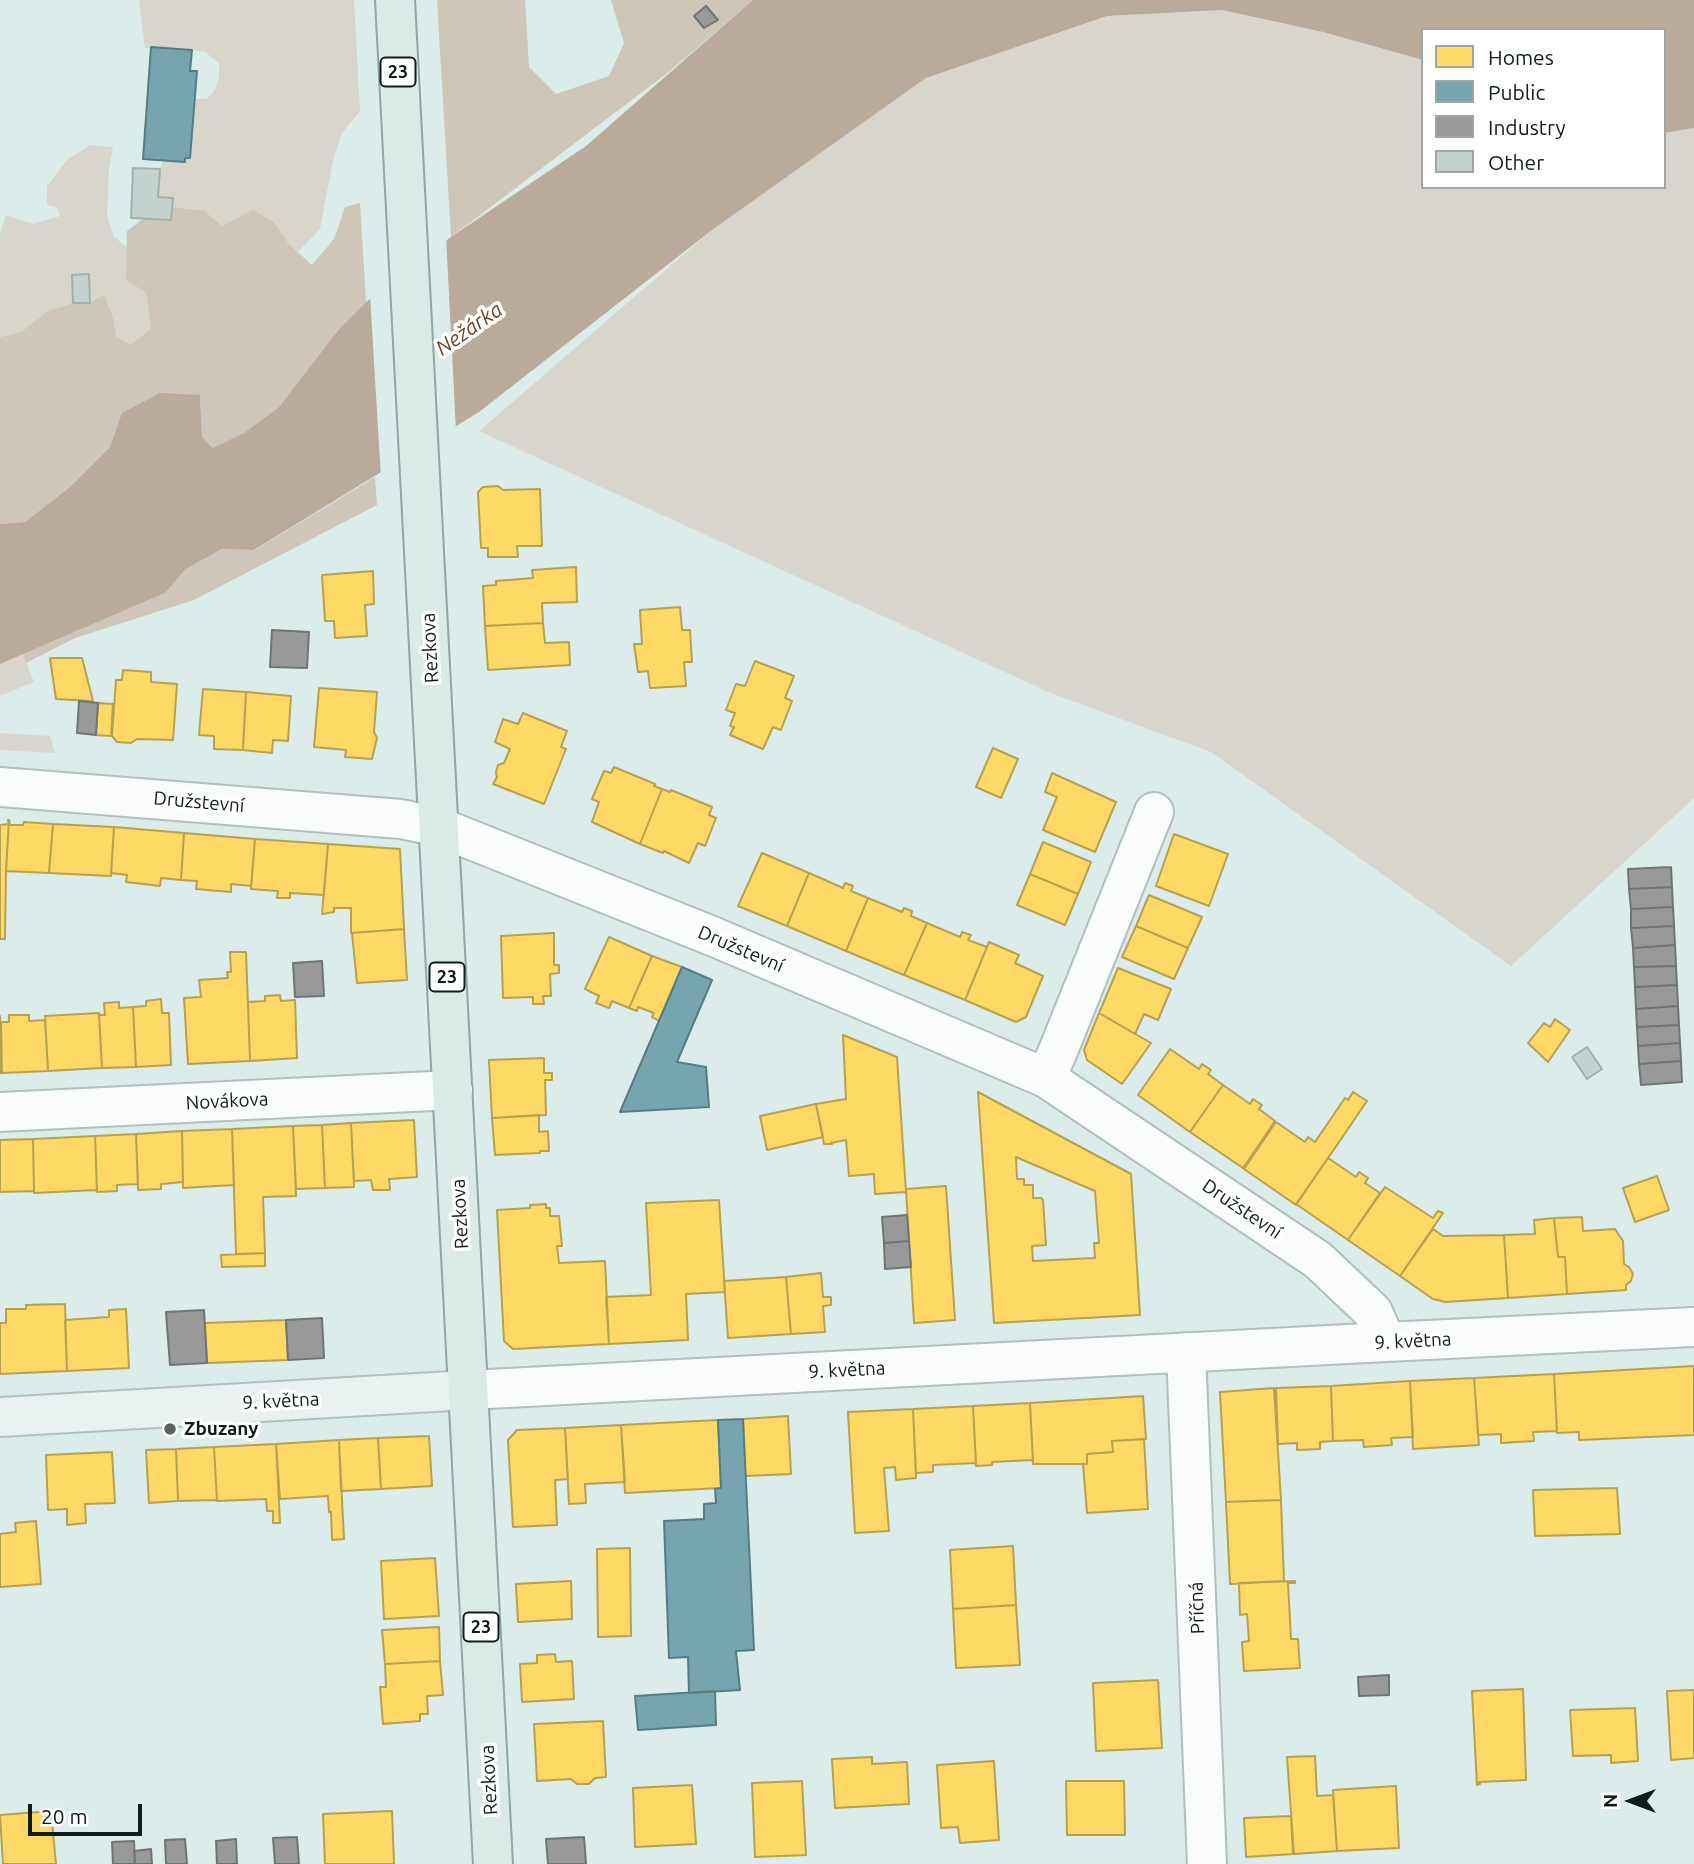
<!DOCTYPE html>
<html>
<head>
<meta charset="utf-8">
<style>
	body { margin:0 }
	#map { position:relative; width:1694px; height:1864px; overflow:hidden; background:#dbecea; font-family:Ubuntu,sans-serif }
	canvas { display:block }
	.legend { position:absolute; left:1421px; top:28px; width:245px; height:161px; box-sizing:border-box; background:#fff; border:2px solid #9fa4a4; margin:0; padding:9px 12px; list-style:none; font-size:21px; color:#101c1b }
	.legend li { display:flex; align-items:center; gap:14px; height:35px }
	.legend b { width:35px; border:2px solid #9fa4a4 }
	.north { position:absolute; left:1596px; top:1766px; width:70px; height:70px; -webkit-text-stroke:5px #fff; paint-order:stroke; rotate:270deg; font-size:19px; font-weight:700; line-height:28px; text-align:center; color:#101c1b }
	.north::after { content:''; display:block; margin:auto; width:24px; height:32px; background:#101c1b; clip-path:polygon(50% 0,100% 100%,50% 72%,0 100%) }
	.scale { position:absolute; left:28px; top:1804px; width:114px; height:32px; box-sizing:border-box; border:4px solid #101c1b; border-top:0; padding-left:9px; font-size:21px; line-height:24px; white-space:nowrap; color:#101c1b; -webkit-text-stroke:5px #fff; paint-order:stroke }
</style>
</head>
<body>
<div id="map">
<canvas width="1694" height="1864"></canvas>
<ul class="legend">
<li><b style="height:19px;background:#ffd966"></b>Homes</li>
<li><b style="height:19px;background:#76a5af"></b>Public</li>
<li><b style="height:19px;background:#999"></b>Industry</li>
<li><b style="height:19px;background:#c4d1cf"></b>Other</li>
</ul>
<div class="north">N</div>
<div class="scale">20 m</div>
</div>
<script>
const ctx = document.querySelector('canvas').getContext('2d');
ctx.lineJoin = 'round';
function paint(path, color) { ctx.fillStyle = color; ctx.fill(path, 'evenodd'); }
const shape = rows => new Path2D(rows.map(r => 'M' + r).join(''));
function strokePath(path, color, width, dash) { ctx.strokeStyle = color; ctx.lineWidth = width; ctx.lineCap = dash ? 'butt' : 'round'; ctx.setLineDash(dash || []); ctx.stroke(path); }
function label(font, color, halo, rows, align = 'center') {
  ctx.font = font + ' Ubuntu,sans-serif'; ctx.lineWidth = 7; ctx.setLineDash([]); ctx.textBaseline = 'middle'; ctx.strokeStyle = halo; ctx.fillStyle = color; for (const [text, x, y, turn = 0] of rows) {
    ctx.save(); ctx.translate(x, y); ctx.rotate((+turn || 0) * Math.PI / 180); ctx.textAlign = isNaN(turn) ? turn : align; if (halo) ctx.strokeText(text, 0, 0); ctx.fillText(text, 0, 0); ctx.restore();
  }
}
const green = shape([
	[139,0,354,0,360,111,342,133,333,160,320,229,298,252,289,244,274,222,222,226,205,211,172,207,172,198,158,197,160,169,164,160,185,162,185,158,190,158,195,99,207,99,214,91,219,78,219,63,205,52,192,50,145,48],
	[1222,10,1323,32,1423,60,1423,187,1664,187,1664,133,1694,128,1694,798,1511,966,1211,752,1053,694,479,431,712,230,926,78,1107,16],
	[90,145,113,147,109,170,107,215,114,237,127,247,126,280,146,293,151,330,130,346,116,337,113,317,104,296,90,303,88,274,72,275,73,303,48,311,21,332,0,337,0,234,6,215,33,224,60,216,57,208,47,205,47,186,67,160],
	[23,654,34,682,0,696,0,664],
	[0,733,50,736,55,753,0,750]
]);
const forest = shape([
	[437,0,525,0,529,67,556,94,609,76,624,43,611,0,753,0,670,71,451,237],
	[360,203,366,302,339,329,279,407,244,433,214,449,202,437,200,395,123,413,110,447,70,487,25,522,0,524,0,337,21,332,48,311,73,303,90,303,104,295,113,317,116,336,130,345,151,329,146,293,126,280,127,231,143,219,171,220,172,207,205,211,222,226,253,210,274,222,289,244,312,265,334,239,345,207],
	[375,477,377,505,194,600,75,638,26,663,23,654,165,593,186,569,222,549,255,550]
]);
const water = shape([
	[753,0,1694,0,1694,128,1664,133,1664,30,1423,30,1423,60,1323,32,1222,10,1107,16,926,78,712,230,479,412,254,550,222,549,186,569,165,593,0,664,0,524,25,522,70,487,110,447,122,413,160,393,200,395,202,437,213,448,244,433,279,407,339,329,366,302,451,237,586,146]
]);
const pier = shape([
	[446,236,456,431,381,478,370,295]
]);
const homes = shape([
	[498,486,503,490,540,489,542,546,517,546,518,557,488,557,488,548,481,548,478,492,483,487,498,486],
	[576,567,577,602,542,603,543,623,485,626,483,586,496,585,496,581,533,578,532,570,576,567],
	[373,571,374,604,365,605,367,636,335,638,334,621,325,621,322,575,373,571],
	[680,607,682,630,690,630,692,662,684,662,686,686,650,688,648,671,638,672,634,644,642,644,640,610,680,607],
	[543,623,545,643,569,642,570,665,488,670,485,626,543,623],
	[50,658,82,658,93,701,56,699,50,658],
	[755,661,794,676,785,698,792,701,781,730,773,727,763,749,730,735,734,727,730,726,735,713,726,710,736,684,745,686,755,661],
	[123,670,151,672,151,682,177,684,173,740,137,739,131,743,117,742,112,736,116,680,122,680,123,670],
	[319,688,377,692,374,732,377,738,372,759,345,757,346,750,314,747,319,688],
	[203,689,246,692,243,750,214,749,214,736,199,735,203,689],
	[246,692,291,696,288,741,273,740,272,753,243,750,246,692],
	[98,703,113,704,111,736,96,735,98,703],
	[523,713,567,731,561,747,566,749,544,804,493,784,497,777,496,772,498,765,504,763,510,749,495,742,503,719,518,724,523,713],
	[993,748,1018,759,1001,798,976,787,993,748],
	[614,767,655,784,654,786,662,789,640,844,592,822,599,802,592,799,604,771,611,773,614,767],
	[1052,773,1116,802,1095,852,1043,830,1057,797,1045,792,1052,773],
	[662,789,670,792,671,790,712,807,709,815,716,818,705,846,698,843,689,863,664,851,663,853,640,844,662,789],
	[8,820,9,820,6,871,5,939,0,939,0,825,9,824,8,820],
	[9,820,10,825,23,825,24,822,53,824,49,873,6,871,9,820],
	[53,824,114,827,111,876,49,873,53,824],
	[114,827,184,833,181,880,161,878,160,886,126,882,127,875,111,873,114,827],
	[184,833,255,839,251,886,231,884,231,892,196,889,197,881,181,880,184,833],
	[1174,834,1228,854,1209,906,1156,886,1174,834],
	[255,839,328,844,324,895,290,893,290,898,277,898,278,891,251,889,255,839],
	[1043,842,1091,862,1078,894,1030,874,1043,842],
	[328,844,400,849,404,929,351,933,351,908,334,908,334,912,322,914,328,844],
	[762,853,809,873,787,926,738,906,762,853],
	[809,873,843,888,845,883,853,886,851,891,868,898,846,951,787,926,809,873],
	[1030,874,1078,894,1065,925,1017,905,1030,874],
	[1149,895,1202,917,1188,948,1136,926,1149,895],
	[868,898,902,912,904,908,912,911,911,916,927,923,904,975,846,951,868,898],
	[927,923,960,937,962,932,971,935,968,940,987,947,965,1000,904,975,927,923],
	[1136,926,1188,948,1174,979,1122,957,1136,926],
	[404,929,407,980,357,983,352,933,404,929],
	[554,933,554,965,559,965,559,973,550,974,551,996,543,996,544,1004,533,1004,533,997,503,998,501,936,554,933],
	[609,937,652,956,629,1008,612,1001,609,1008,596,1003,599,996,585,989,609,937],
	[989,942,1019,955,1015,963,1043,976,1026,1017,1016,1022,965,1000,989,942],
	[230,952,246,952,250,1061,188,1064,184,998,201,997,199,980,228,978,227,972,231,972,230,952],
	[652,956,682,967,659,1021,652,1017,654,1013,638,1007,637,1011,629,1008,652,956],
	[1118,968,1171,989,1158,1020,1144,1014,1135,1034,1099,1013,1118,968],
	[280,995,281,1001,295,1000,297,1058,250,1061,248,1002,265,1001,265,996,280,995],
	[161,999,162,1013,169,1013,171,1065,136,1067,133,1007,146,1006,146,1001,161,999],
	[119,1002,119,1008,133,1007,136,1067,102,1068,99,1015,105,1015,104,1003,119,1002],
	[99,1013,102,1068,48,1071,45,1016,99,1013],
	[1099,1013,1151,1043,1122,1084,1087,1060,1084,1050,1099,1013],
	[9,1015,29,1015,29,1021,45,1020,48,1071,2,1073,1,1022,9,1022,9,1015],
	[0,1016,2,1073,0,1073,0,1016],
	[1555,1019,1570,1030,1548,1062,1528,1043,1544,1023,1550,1027,1555,1019],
	[843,1035,897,1057,906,1192,875,1194,874,1174,849,1176,846,1140,831,1143,832,1144,824,1144,816,1104,846,1099,843,1035],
	[1170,1049,1199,1069,1202,1064,1211,1070,1208,1074,1223,1085,1190,1132,1138,1095,1170,1049],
	[544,1058,544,1073,552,1073,552,1080,545,1080,546,1115,492,1118,489,1060,544,1058],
	[1223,1085,1250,1104,1253,1099,1262,1105,1259,1109,1275,1121,1243,1168,1190,1132,1223,1085],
	[978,1092,1131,1174,1140,1315,994,1323,978,1092],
	[1016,1157,1095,1191,1099,1243,1094,1243,1095,1258,1033,1261,1032,1246,1046,1245,1043,1200,1041,1198,1033,1198,1033,1185,1024,1185,1024,1179,1017,1179,1016,1157],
	[1353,1092,1367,1101,1296,1205,1244,1169,1276,1122,1305,1142,1308,1137,1315,1142,1345,1098,1348,1100,1353,1092],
	[816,1104,823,1137,767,1150,760,1116,816,1104],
	[539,1115,539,1132,548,1131,549,1151,540,1151,540,1153,495,1155,492,1118,539,1115],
	[414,1120,417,1177,389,1179,390,1190,373,1190,371,1180,354,1181,351,1123,414,1120],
	[351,1123,354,1187,325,1188,322,1125,351,1123],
	[322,1125,325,1188,296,1189,293,1126,322,1125],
	[293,1126,296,1196,263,1197,265,1253,236,1254,232,1129,293,1126],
	[232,1129,234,1185,183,1188,182,1131,232,1129],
	[182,1131,183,1182,161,1184,161,1189,138,1190,136,1134,182,1131],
	[136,1134,138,1184,117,1185,117,1191,97,1192,95,1136,136,1134],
	[95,1136,97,1190,34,1193,33,1139,95,1136],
	[33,1139,34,1191,0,1192,0,1140,33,1139],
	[1328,1158,1356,1177,1359,1172,1368,1178,1365,1183,1380,1193,1348,1240,1296,1204,1328,1158],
	[1657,1176,1669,1210,1635,1222,1623,1188,1657,1176],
	[946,1186,955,1320,914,1323,906,1189,946,1186],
	[1385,1187,1433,1218,1438,1211,1443,1213,1400,1276,1348,1240,1385,1187],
	[719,1200,725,1292,686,1294,688,1340,609,1344,606,1297,651,1295,646,1203,719,1200],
	[546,1204,546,1208,550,1208,550,1216,559,1216,562,1246,557,1246,559,1263,605,1261,609,1344,513,1349,504,1341,497,1210,530,1208,530,1205,546,1204],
	[1582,1217,1583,1231,1615,1229,1623,1241,1624,1264,1629,1267,1633,1274,1631,1281,1626,1285,1626,1290,1567,1294,1565,1257,1558,1257,1554,1218,1582,1217],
	[1554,1218,1558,1257,1565,1257,1567,1294,1508,1298,1504,1235,1535,1234,1534,1220,1554,1218],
	[1433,1229,1443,1236,1504,1235,1508,1298,1445,1302,1433,1299,1400,1276,1433,1229],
	[265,1253,265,1266,222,1267,221,1255,265,1253],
	[821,1273,823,1297,831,1297,831,1305,823,1306,825,1332,791,1334,786,1277,821,1273],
	[786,1277,791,1334,728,1338,724,1281,786,1277],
	[65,1304,67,1371,0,1374,0,1323,6,1323,6,1309,26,1309,26,1305,65,1304],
	[126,1309,129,1368,67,1371,65,1320,109,1317,109,1310,126,1309],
	[286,1320,288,1360,207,1363,205,1323,286,1320],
	[1694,1366,1694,1435,1579,1440,1579,1432,1557,1433,1554,1374,1694,1366],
	[1554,1374,1557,1431,1533,1432,1534,1441,1501,1443,1501,1434,1478,1435,1474,1378,1554,1374],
	[1474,1378,1479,1445,1413,1449,1410,1381,1474,1378],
	[1410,1381,1413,1437,1391,1438,1392,1445,1364,1447,1363,1440,1333,1441,1331,1386,1410,1381],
	[1331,1386,1333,1441,1320,1442,1320,1449,1297,1450,1297,1443,1278,1444,1276,1388,1331,1386],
	[1274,1388,1281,1500,1226,1502,1220,1392,1274,1388],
	[1143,1396,1146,1439,1112,1441,1113,1452,1087,1454,1087,1464,1033,1464,1030,1403,1143,1396],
	[1030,1403,1033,1460,992,1462,992,1465,976,1466,973,1406,1030,1403],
	[973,1406,976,1463,933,1465,933,1472,916,1473,913,1409,973,1406],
	[913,1409,916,1478,896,1480,895,1467,884,1468,889,1531,855,1533,848,1412,913,1409],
	[788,1416,791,1474,745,1476,743,1419,788,1416],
	[718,1420,721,1488,625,1493,621,1425,718,1420],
	[621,1425,625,1482,585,1484,586,1503,569,1504,565,1428,621,1425],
	[565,1428,568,1479,555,1480,557,1525,513,1527,508,1440,517,1430,565,1428],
	[429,1436,432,1486,381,1489,378,1438,429,1436],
	[378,1438,381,1489,341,1491,339,1440,378,1438],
	[1144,1439,1148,1509,1087,1513,1083,1464,1087,1464,1087,1454,1113,1452,1112,1441,1144,1439],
	[339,1440,344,1539,332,1540,331,1512,329,1512,328,1496,280,1499,276,1444,339,1440],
	[276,1444,280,1523,273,1523,273,1511,267,1511,266,1499,217,1501,214,1447,276,1444],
	[214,1447,217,1500,178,1501,176,1449,214,1447],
	[176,1449,178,1501,149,1503,146,1450,176,1449],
	[112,1452,115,1503,85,1504,86,1523,67,1525,67,1509,48,1510,46,1455,112,1452],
	[1617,1488,1620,1534,1535,1536,1533,1490,1617,1488],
	[1281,1500,1284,1581,1230,1584,1226,1502,1281,1500],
	[36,1521,41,1584,0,1587,0,1534,16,1532,15,1523,36,1521],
	[1013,1546,1016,1605,953,1609,950,1550,1013,1546],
	[630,1548,631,1636,598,1637,597,1549,630,1548],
	[435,1558,439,1616,384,1619,381,1561,435,1558],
	[571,1581,572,1619,518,1622,516,1584,571,1581],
	[1295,1581,1295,1583,1288,1583,1291,1639,1298,1639,1300,1668,1244,1671,1242,1642,1249,1641,1247,1614,1240,1615,1239,1583,1295,1581],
	[1016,1605,1020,1665,956,1668,953,1609,1016,1605],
	[439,1627,440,1661,385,1664,382,1630,439,1627],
	[555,1654,556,1662,572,1661,574,1699,522,1702,520,1664,537,1663,537,1655,555,1654],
	[440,1661,443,1695,427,1696,428,1714,420,1714,420,1721,383,1724,380,1687,386,1687,385,1664,440,1661],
	[1158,1680,1162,1748,1096,1751,1093,1683,1158,1680],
	[1523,1689,1526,1780,1479,1782,1480,1784,1477,1785,1472,1691,1523,1689],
	[1694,1690,1694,1758,1671,1760,1667,1691,1694,1690],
	[1635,1708,1638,1761,1611,1763,1611,1755,1573,1756,1570,1710,1635,1708],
	[603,1721,606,1777,595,1778,589,1784,577,1784,571,1779,537,1781,534,1724,603,1721],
	[1315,1756,1317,1796,1333,1795,1337,1851,1294,1854,1287,1757,1315,1756],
	[872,1757,872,1764,907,1762,909,1804,835,1808,832,1759,872,1757],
	[994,1761,999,1840,960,1843,958,1827,941,1828,937,1765,994,1761],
	[802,1781,806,1855,755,1857,752,1783,802,1781],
	[1066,1781,1124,1781,1125,1835,1067,1835,1066,1781],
	[692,1785,696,1844,635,1847,633,1788,692,1785],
	[1396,1786,1399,1848,1337,1851,1333,1790,1396,1786],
	[51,1811,56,1864,3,1864,0,1815,51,1811],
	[392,1811,394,1864,325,1864,323,1814,392,1811],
	[1291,1816,1293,1854,1246,1857,1244,1818,1291,1816]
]);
const public = shape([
	[151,47,192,50,190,71,197,71,190,158,185,158,185,162,143,159,151,47],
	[682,967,712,980,677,1062,706,1067,709,1107,620,1112,682,967],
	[743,1419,754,1650,736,1651,740,1690,689,1693,688,1657,669,1658,664,1521,704,1519,704,1504,716,1503,715,1489,721,1488,718,1420,743,1419],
	[715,1691,716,1725,638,1730,635,1696,715,1691]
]);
const industry = shape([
	[706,6,718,20,704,28,694,16,706,6],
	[272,630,309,632,307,668,270,667,272,630],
	[79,701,98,703,96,735,77,733,79,701],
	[1671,867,1672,887,1629,889,1628,869,1671,867],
	[1672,887,1673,907,1631,909,1629,889,1672,887],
	[1673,907,1674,926,1631,928,1631,909,1673,907],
	[1674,926,1675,945,1633,948,1631,928,1674,926],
	[1675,945,1676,966,1634,967,1633,948,1675,945],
	[322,961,324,996,295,997,293,963,322,961],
	[1676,966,1677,985,1635,987,1634,967,1676,966],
	[1677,985,1678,1006,1636,1009,1635,987,1677,985],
	[1678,1006,1679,1025,1637,1027,1636,1009,1678,1006],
	[1679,1025,1680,1043,1638,1046,1637,1027,1679,1025],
	[1680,1043,1681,1061,1639,1064,1638,1046,1680,1043],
	[1681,1061,1682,1082,1641,1085,1639,1064,1681,1061],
	[907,1215,909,1241,884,1243,882,1217,907,1215],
	[909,1241,911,1267,885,1269,884,1243,909,1241],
	[204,1310,207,1363,170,1365,166,1312,204,1310],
	[322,1318,324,1358,288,1360,286,1320,322,1318],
	[1389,1675,1389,1695,1359,1696,1358,1677,1389,1675],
	[297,1837,299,1864,275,1864,273,1838,297,1837],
	[584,1837,586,1864,548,1864,546,1839,584,1837],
	[185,1839,187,1864,166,1864,165,1840,185,1839],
	[236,1839,237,1864,217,1864,216,1841,236,1839],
	[134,1841,135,1864,113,1864,112,1842,134,1841],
	[151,1849,152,1864,135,1864,134,1851,151,1849]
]);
const building = shape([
	[133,168,160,169,158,197,173,198,171,220,131,218,133,168],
	[89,274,90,303,73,303,72,275,89,274],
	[1587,1047,1602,1069,1587,1079,1572,1057,1587,1047]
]);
const minor = shape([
	[0,787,401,819,439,827,712,936,1046,1078,1318,1260,1373,1312,1386,1342],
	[1046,1078,1058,1051,1154,812],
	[0,1112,453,1090],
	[1186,1352,1207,1864],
	[469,1390,1386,1342,1694,1327]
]);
const secondary = shape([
	[0,1417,469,1390]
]);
const primary = shape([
	[395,0,493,1864]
]);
const markers = [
	[170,1429,7,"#576563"]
];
const shields = [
	[398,72,35],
	[447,977,35],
	[481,1627,35]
];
const shieldNames = [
	["23",398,72],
	["23",447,977],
	["23",481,1627]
];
const streetNames = [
	["Rezkova",430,648,-93],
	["Družstevní",199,802,5],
	["Družstevní",741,949,23],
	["Novákova",227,1101,-3],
	["Družstevní",1242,1209,34],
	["Rezkova",460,1214,-93],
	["9. května",1413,1341,-3],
	["9. května",847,1370,-3],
	["9. května",281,1401,-3],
	["Příčná",1197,1608,-92],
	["Rezkova",489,1780,-93]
];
const poiNames = [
	["Zbuzany",184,1429]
];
const waterNames = [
	["Nežárka",469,329,-35]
];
paint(green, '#d8d5cc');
paint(forest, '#cec6b8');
paint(water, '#b9aa9a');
paint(pier, '#dbecea');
paint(homes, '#ffd966');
strokePath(homes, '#b7a050', 2);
paint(public, '#76a5af');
strokePath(public, '#577c83', 2);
paint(industry, '#999');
strokePath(industry, '#707473', 2);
paint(building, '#c4d1cf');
strokePath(building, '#a1afad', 2);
strokePath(minor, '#b1bfbd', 42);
strokePath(secondary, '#b1bfbd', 42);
strokePath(primary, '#8ca7a4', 42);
strokePath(minor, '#fafcfc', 38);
strokePath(secondary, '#eaf2f1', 38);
strokePath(primary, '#dbe9e7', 38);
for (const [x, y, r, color] of markers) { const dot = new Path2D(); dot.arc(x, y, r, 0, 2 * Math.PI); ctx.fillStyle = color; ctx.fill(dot); strokePath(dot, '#fff', 2.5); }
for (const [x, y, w] of shields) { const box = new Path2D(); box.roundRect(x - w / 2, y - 14.5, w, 29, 5); ctx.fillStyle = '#fff'; ctx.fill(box); strokePath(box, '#101c1b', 2); }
label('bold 18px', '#101c1b', null, shieldNames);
label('19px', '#101c1b', '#fff', streetNames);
label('bold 19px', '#101c1b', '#fff', poiNames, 'left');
label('italic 21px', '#6d441e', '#fff', waterNames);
</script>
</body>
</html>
